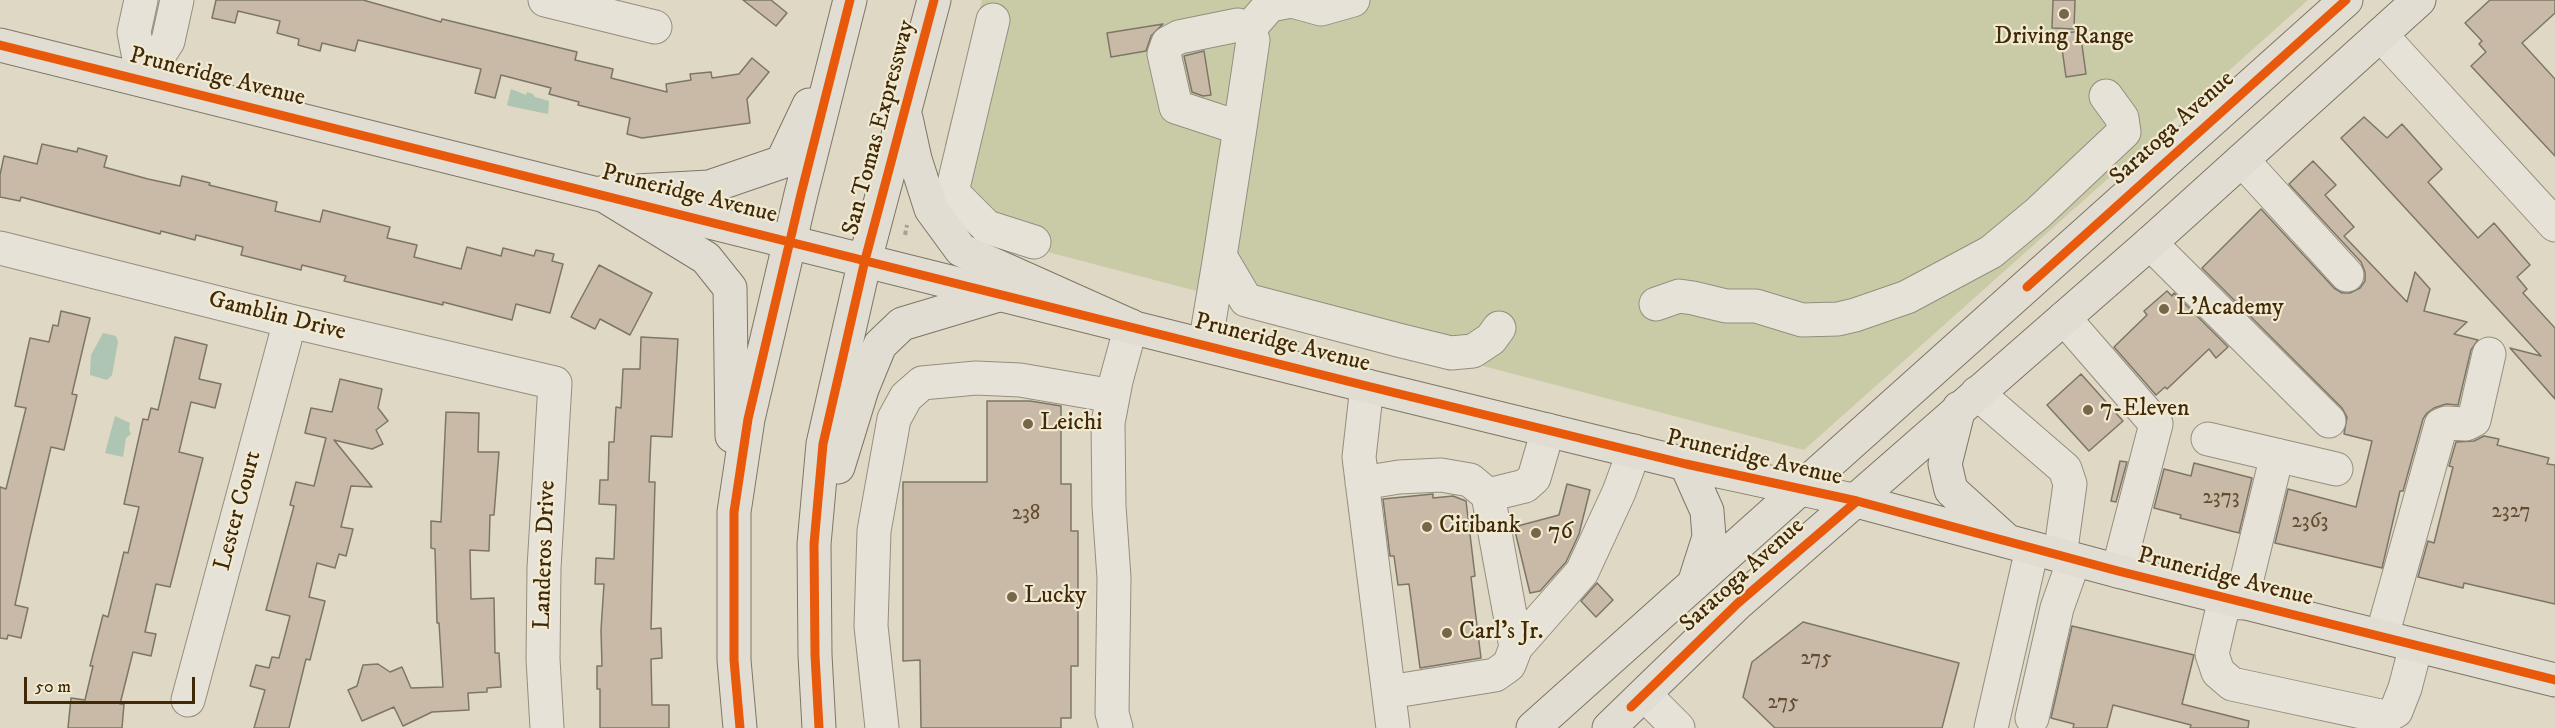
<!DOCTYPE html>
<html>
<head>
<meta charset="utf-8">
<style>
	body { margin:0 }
	#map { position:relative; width:2555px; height:728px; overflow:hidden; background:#ded8c4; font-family:"IM FELL DW Pica",serif }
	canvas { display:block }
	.scale { position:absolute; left:24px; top:677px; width:171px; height:27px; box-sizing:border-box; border:3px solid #412807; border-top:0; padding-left:8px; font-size:18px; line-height:21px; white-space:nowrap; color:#412807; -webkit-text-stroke:4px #f1ead2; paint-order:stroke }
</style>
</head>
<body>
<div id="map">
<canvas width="2555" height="728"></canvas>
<div class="scale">50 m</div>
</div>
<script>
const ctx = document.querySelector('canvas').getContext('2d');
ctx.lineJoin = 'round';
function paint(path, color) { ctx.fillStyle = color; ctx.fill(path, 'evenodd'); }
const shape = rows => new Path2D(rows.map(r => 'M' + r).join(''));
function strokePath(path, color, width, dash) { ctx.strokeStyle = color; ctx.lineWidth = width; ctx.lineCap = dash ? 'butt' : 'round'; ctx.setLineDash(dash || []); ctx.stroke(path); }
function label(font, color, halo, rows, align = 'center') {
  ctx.font = font + ' "IM FELL DW Pica",serif'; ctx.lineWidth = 4.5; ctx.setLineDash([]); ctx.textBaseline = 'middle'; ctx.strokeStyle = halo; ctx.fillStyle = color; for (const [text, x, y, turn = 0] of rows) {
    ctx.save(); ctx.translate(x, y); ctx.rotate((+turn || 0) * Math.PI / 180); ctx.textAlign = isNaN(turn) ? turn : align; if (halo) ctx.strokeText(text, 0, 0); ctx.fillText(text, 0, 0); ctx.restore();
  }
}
const green = shape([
	[982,0,2308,0,1804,450,1021,245,945,194,945,143]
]);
const water = shape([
	[511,89,526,95,527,92,533,94,535,97,549,101,548,114,509,106,507,105],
	[103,333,116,336,118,342,112,375,107,380,90,375,91,355],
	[115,416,130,423,129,429,131,434,126,438,123,457,105,453]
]);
const building = shape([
	[216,0,363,0,441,22,442,19,577,52,575,60,613,69,611,78,667,92,666,84,691,80,690,74,711,72,712,78,739,74,752,58,769,72,747,99,750,123,642,138,627,134,630,118,578,105,579,102,549,94,551,88,501,75,495,98,475,93,481,69,358,40,355,51,322,43,320,51,298,45,299,39,277,33,280,21,238,11,235,23,212,18,216,0],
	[743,0,771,0,787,13,776,26,743,0],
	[2053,0,2075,0,2074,29,2052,28,2053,0],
	[2490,0,2555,0,2555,13,2522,43,2555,79,2555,156,2471,66,2486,52,2479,44,2482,41,2465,23,2490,0],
	[1163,24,1151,36,1146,51,1111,57,1107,33,1163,24],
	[2080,31,2086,74,2066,77,2060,34,2080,31],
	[1204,51,1211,95,1203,96,1192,92,1184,56,1204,51],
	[2364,117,2387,138,2402,124,2442,169,2428,182,2478,238,2494,223,2530,265,2517,277,2527,289,2523,293,2555,328,2555,399,2510,348,2541,356,2341,138,2364,117],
	[42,144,77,152,78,148,107,156,104,167,148,179,180,186,182,176,210,183,209,185,277,202,275,211,320,222,323,210,390,227,387,238,417,245,414,257,461,269,467,247,501,256,503,248,534,256,536,250,554,254,552,261,563,264,550,313,516,304,512,320,443,302,443,305,344,281,346,276,302,265,301,270,241,255,243,247,196,235,195,240,161,231,160,234,21,197,20,201,0,197,0,175,4,156,37,164,42,144],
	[2313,161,2336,185,2325,195,2354,227,2344,236,2407,302,2415,272,2430,289,2424,311,2467,322,2454,334,2478,340,2471,350,2458,405,2446,404,2434,408,2427,413,2423,419,2403,491,2400,491,2382,568,2275,543,2288,489,2356,507,2372,441,2344,434,2347,417,2342,408,2202,268,2261,209,2334,288,2342,293,2350,293,2360,288,2365,281,2365,272,2361,262,2289,184,2313,161],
	[599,265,652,293,630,335,600,319,595,329,571,317,599,265],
	[2167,291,2172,296,2174,293,2228,347,2216,358,2209,349,2167,389,2165,387,2156,395,2114,347,2147,315,2144,311,2167,291],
	[61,311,90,318,72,394,77,395,64,450,51,447,30,537,15,605,28,608,21,638,8,635,7,639,0,638,0,487,6,489,26,408,15,406,30,338,49,342,53,325,58,326,61,311],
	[175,337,207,345,199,379,221,384,215,408,191,402,179,452,203,458,170,587,156,584,145,632,156,634,151,656,133,652,120,704,124,704,122,728,68,728,71,698,85,700,93,666,90,666,103,615,108,617,124,552,128,553,139,507,124,504,143,419,148,420,151,408,158,410,175,337],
	[641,337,678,339,672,437,651,436,649,482,655,482,651,629,661,628,662,658,651,659,652,705,669,705,669,728,600,728,600,689,597,689,597,666,602,666,601,630,604,584,595,584,596,558,614,559,616,505,599,504,600,480,608,480,609,442,614,442,616,407,621,408,623,369,640,369,641,337],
	[2081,374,2123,421,2089,451,2047,405,2081,374],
	[340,379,382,389,378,408,388,421,376,430,383,444,372,449,334,440,372,487,351,486,341,527,353,529,346,556,339,554,335,568,317,563,309,597,325,601,310,660,306,659,289,728,254,728,265,690,250,686,256,665,269,668,272,657,279,658,290,616,266,610,294,506,290,505,296,482,314,486,326,438,305,433,311,408,332,412,340,379],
	[987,401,1030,401,1061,406,1061,484,1071,484,1071,531,1078,531,1078,666,1071,666,1071,718,1061,718,1061,728,921,728,920,660,903,661,903,482,987,482,987,401],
	[446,412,479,413,478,452,499,452,494,515,490,515,489,551,470,550,471,599,494,598,495,653,499,653,501,687,487,688,487,692,468,693,469,710,432,712,403,726,394,707,362,721,348,690,357,686,363,665,378,664,390,672,402,667,411,688,443,687,439,623,437,623,435,549,431,548,431,521,441,522,446,412],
	[2484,436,2499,439,2497,445,2549,458,2547,464,2555,465,2555,604,2464,583,2463,588,2418,577,2428,541,2434,543,2453,467,2449,466,2456,442,2474,441,2484,436],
	[2120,461,2127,462,2116,502,2111,501,2120,461],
	[2194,463,2252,478,2239,533,2180,518,2181,515,2154,508,2164,469,2191,476,2194,463],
	[1567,484,1590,490,1579,534,1566,562,1540,591,1530,593,1514,527,1559,515,1567,484],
	[1433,494,1433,498,1453,496,1466,501,1475,576,1471,577,1481,658,1420,668,1409,584,1398,585,1394,556,1390,556,1383,499,1433,494],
	[1597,583,1613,600,1596,617,1581,601,1597,583],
	[1803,622,1959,663,1942,728,1775,728,1743,697,1752,662,1803,622],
	[2072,626,2194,655,2182,704,2249,721,2248,728,2190,728,2191,725,2113,705,2107,728,2073,728,2074,724,2051,718,2072,626]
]);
const path = shape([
	[905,235,907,225]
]);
const minor = shape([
	[141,0,134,32,143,80],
	[545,0,655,27],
	[993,20,952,192,987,227,1034,242],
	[1249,29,1270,5,1292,1,1321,9,1353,0],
	[2381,35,2555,225],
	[143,80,168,41,177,0],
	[2242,160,2347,275],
	[2150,243,2329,421],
	[0,248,290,321,555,383,544,568,543,659,547,728],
	[1220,256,1246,300,1398,340,1451,353,1473,351,1491,339,1499,328],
	[1656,304,1679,296,1693,298,1726,306,1756,306,1802,320,1838,319,1855,315,1907,297,1991,252,2038,213,2124,132,2122,118,2106,96],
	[2064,318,2156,424,2118,571],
	[1205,345,1216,280,1220,256,1240,128,1253,40,1249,29,1238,25,1179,37,1168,43,1164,54,1176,107,1240,128],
	[1367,386,1359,457,1393,728],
	[1977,393,2065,469,2070,484,2060,556],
	[2208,439,2336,469],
	[1362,483,1399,477,1441,475,1470,480,1488,495,1516,647,1509,665,1495,675,1389,692],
	[1488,495,1525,486,1534,478,1548,430],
	[2225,598,2212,654,2218,672,2232,684,2385,717,2396,711,2405,688,2416,646],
	[2241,603,2277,455],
	[2382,636,2441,425,2446,423,2466,424,2474,420,2489,354],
	[1516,647,1582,572,1619,492,1634,451],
	[1645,695,1678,728],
	[188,700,290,321],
	[2032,718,2057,608,2074,560],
	[882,728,871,626,874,531,894,419,906,397,922,383,976,378,1020,380,1113,396],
	[1116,728,1112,713,1114,578,1109,506,1108,423,1116,381,1131,326],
	[1991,728,2032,549]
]);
const major = shape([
	[0,45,1367,386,1686,464,1857,501,2118,571,2555,680],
	[1959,408,1945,464,1951,490,2005,539],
	[1686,464,1707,511,1709,537,1694,584],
	[1533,728,2346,0],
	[1609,728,1738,603,2150,243,2419,0]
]);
const highway = shape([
	[906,118,915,159,931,209,961,250,1131,326],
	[600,193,706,258,730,288,732,436],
	[600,193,709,187,782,162,809,105],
	[838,467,862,389,880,345,902,324,1002,294],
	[740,728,734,660,734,512,748,419,801,194,850,0],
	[819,728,815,655,814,544,823,444,865,260,934,0]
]);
const cycleway = shape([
	[0,45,1367,386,1686,464,1857,501,2118,571,2555,680],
	[2027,287,2346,0],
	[1631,707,1738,603,1857,501],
	[740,728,734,660,734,512,748,419,801,194,850,0],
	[819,728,815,655,814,544,823,444,865,260,934,0]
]);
const markers = [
	[2064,14,6,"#786649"],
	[2164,309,6,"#786649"],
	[2088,410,6,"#786649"],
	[1028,424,6,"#786649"],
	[1427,527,6,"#786649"],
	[1536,533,6,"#786649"],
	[1012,597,6,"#786649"],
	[1447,633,6,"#786649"]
];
const numberNames = [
	["2373",2221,499],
	["2327",2511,513],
	["238",1026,515],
	["2363",2310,523],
	["275",1816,660],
	["275",1783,704]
];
const poiNames = [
	["Driving Range",2064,38,"center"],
	["L'Academy",2176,309],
	["7-Eleven",2100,410],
	["Leichi",1040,424],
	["Citibank",1439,527],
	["76",1548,533],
	["Lucky",1024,597],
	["Carl's Jr.",1459,633]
];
const streetNames = [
	["Pruneridge Avenue",217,78,14],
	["San Tomas Expressway",880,128,-75],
	["Saratoga Avenue",2173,129,-42],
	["Pruneridge Avenue",689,195,14],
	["Gamblin Drive",277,317,14],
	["Pruneridge Avenue",1282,344,14],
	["Pruneridge Avenue",1754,459,13],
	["Lester Court",239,511,-75],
	["Landeros Drive",546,555,-88],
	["Saratoga Avenue",1743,576,-42],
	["Pruneridge Avenue",2225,578,14]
];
paint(green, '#c9cba7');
paint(water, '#adc5b2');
paint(building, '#c9baa8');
strokePath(building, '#7d7666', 1.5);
strokePath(minor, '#958e7f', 35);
strokePath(major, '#7d7666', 35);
strokePath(highway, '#7d7666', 35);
strokePath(path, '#a7a297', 4, [4.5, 3]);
strokePath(minor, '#e6e2d8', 33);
strokePath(major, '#e1ddd2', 33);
strokePath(highway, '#e1ddd2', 33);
strokePath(cycleway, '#e8590c', 9);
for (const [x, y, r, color] of markers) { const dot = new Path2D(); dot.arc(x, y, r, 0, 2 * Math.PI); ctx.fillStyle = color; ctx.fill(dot); strokePath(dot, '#f1ead2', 2); }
label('21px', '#634c2f', null, numberNames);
label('24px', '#412807', '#f1ead2', poiNames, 'left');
label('24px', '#412807', '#f1ead2', streetNames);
</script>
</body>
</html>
